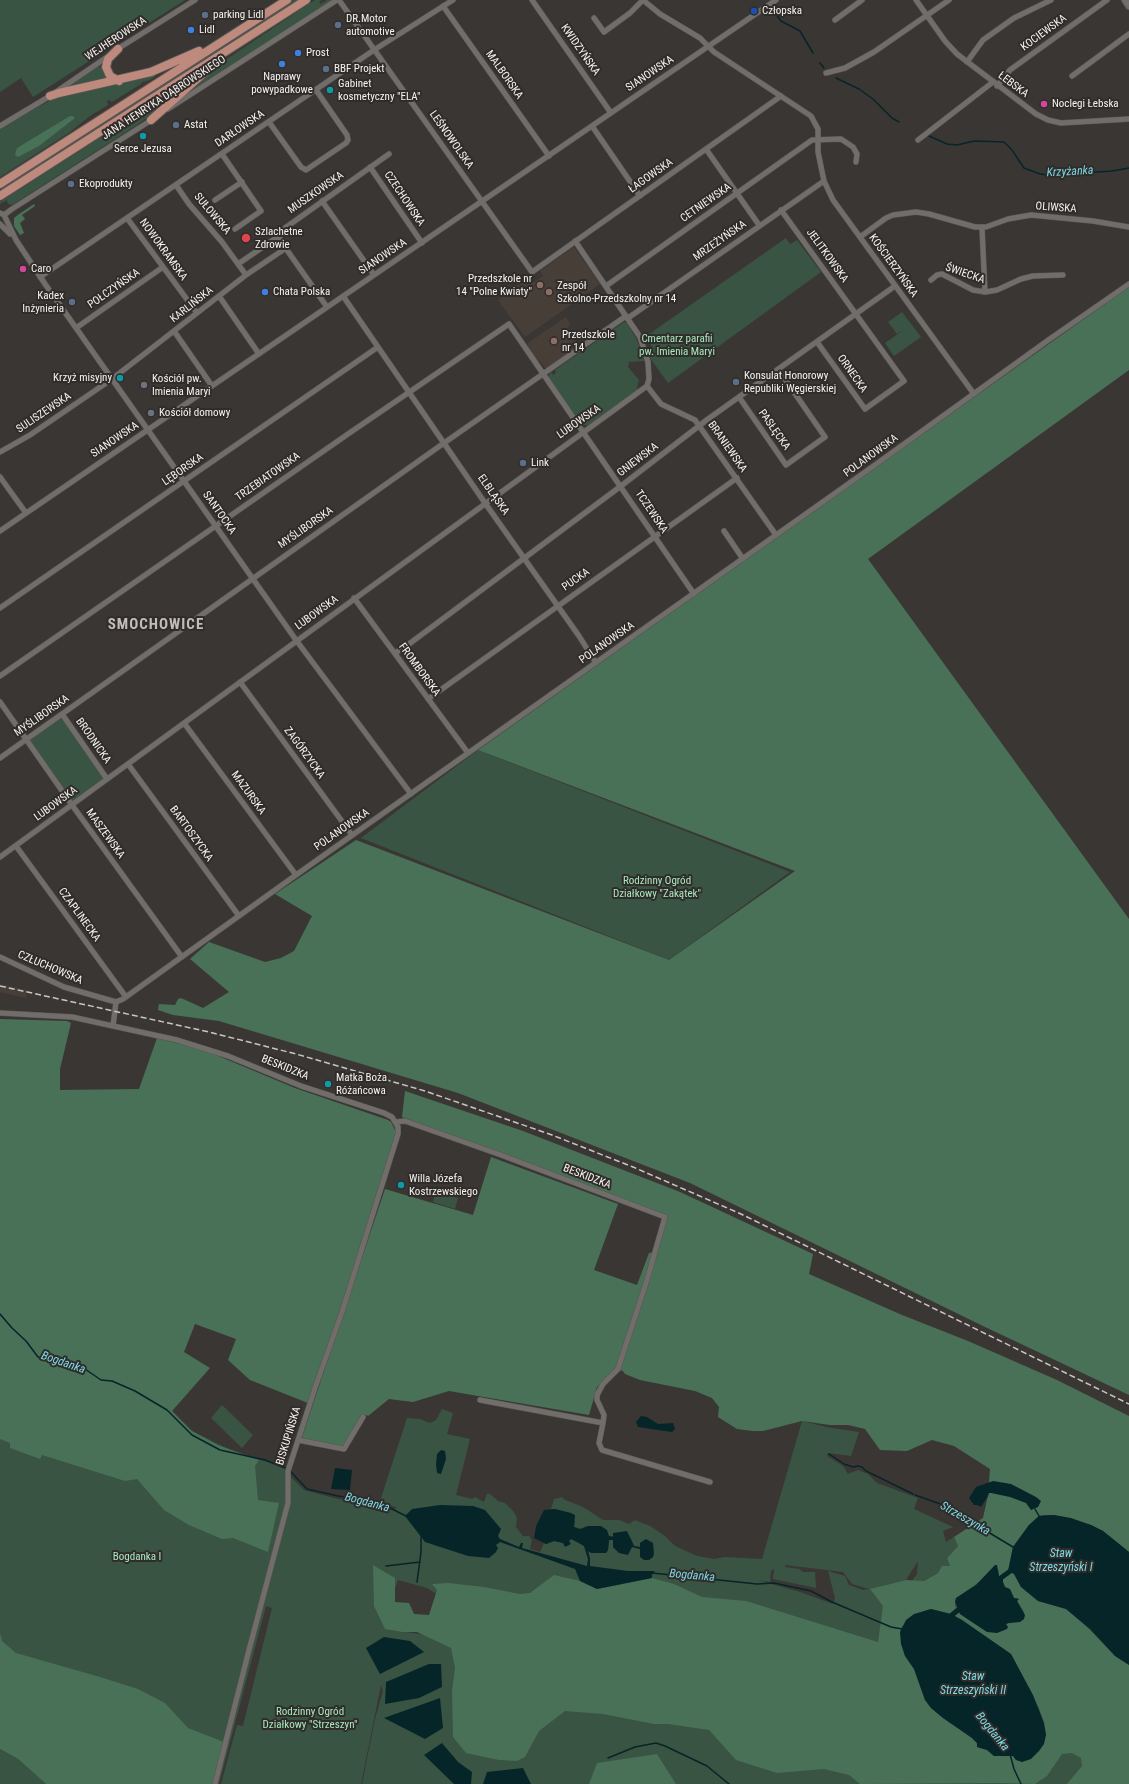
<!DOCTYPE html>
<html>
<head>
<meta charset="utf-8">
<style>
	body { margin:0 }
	canvas { display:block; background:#3a3634 }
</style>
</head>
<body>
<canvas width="1129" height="1784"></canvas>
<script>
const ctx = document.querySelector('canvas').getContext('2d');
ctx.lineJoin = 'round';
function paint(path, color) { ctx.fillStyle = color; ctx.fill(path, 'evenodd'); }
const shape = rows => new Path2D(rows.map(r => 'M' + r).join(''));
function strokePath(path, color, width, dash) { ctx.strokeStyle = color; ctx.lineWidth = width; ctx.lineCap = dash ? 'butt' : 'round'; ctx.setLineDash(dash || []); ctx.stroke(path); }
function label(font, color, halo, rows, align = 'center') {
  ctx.font = font + ' "Roboto Condensed",sans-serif'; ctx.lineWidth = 4; ctx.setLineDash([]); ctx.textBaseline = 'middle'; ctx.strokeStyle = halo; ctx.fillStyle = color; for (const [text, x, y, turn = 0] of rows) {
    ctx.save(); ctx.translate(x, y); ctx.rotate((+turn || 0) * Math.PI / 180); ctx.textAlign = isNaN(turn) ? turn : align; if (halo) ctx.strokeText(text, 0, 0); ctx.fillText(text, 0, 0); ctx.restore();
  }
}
const built = shape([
	[574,247,600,284,525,337,498,300,529,278,533,283,543,276,540,271],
	[566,317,570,323,568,328,580,346,546,369,540,361,537,362,527,347,528,343],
	[0,984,27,990,26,998,0,992]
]);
const green = shape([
	[0,0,185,0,33,97,21,78,0,92],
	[292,0,301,0,0,192,0,187],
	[315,0,321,0,319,2,321,4,327,0,333,0,180,98,215,67],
	[98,66,102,67,111,80,64,90],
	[156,74,156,76,150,80,142,82,141,84,112,102,109,100,107,101,108,105,90,116,70,132,0,177,0,129,36,108,59,96],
	[194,78,155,112,137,125,12,205,8,204,7,200,0,204,0,202],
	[786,238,790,244,797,240,821,272,668,383,650,358,652,347,645,337],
	[902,312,921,337,894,356,885,343,908,327,897,334,888,322],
	[624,322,627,323,637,340,643,357,644,361,627,362,629,363,628,367,639,380,637,387,638,390,588,425,582,425,579,423,548,379,549,375,551,372,553,375,556,373,555,370],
	[60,718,64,720,103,777,103,779,72,802,29,741],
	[478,750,790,872,669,960,361,838],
	[436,1191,458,1198,455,1209,433,1202],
	[0,1272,172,1411,192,1431,234,1452,285,1467,290,1476,304,1490,338,1499,359,1502,373,1507,391,1510,397,1508,380,1501,407,1418,420,1419,430,1423,436,1420,442,1409,453,1413,447,1434,470,1439,456,1495,472,1499,475,1497,484,1502,487,1494,490,1494,498,1501,505,1503,514,1512,517,1518,516,1527,523,1536,529,1536,532,1540,530,1549,540,1552,544,1543,546,1544,554,1541,563,1543,571,1539,584,1546,588,1559,588,1563,589,1556,588,1551,592,1553,606,1553,608,1550,609,1540,613,1539,613,1547,619,1553,632,1547,640,1549,641,1557,640,1547,634,1546,631,1538,609,1536,588,1526,581,1529,574,1527,575,1521,555,1509,551,1509,554,1499,563,1497,563,1499,583,1507,603,1520,619,1520,629,1524,635,1520,650,1526,665,1536,675,1546,697,1556,714,1559,725,1557,762,1559,802,1421,826,1427,859,1432,851,1456,828,1453,827,1456,843,1466,848,1474,858,1470,868,1474,877,1483,918,1498,914,1509,953,1527,943,1531,946,1542,954,1537,958,1546,947,1558,950,1566,924,1581,912,1581,917,1574,918,1561,906,1580,887,1585,894,1597,1006,1554,1129,1549,1129,1784,362,1784,375,1719,383,1691,381,1685,361,1784,221,1784,237,1725,243,1726,272,1608,266,1606,219,1784,54,1784,0,1743],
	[785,1565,843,1572,852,1584,869,1589,863,1590,849,1585,845,1576,828,1571,835,1598,833,1604,800,1592,757,1580,770,1582,771,1571,774,1569,773,1579,816,1588,815,1572,803,1572,799,1569,785,1567],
	[398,1580,427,1588,435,1593,446,1602,428,1635,390,1630,389,1605],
	[222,1405,253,1435,242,1448,211,1418],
	[0,1749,18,1759,46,1784,0,1784]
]);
const forest = shape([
	[70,116,73,116,75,118,39,146,18,157,15,155,17,148],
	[34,204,35,206,22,215,25,219,20,223,24,233,20,235,14,226,14,218,19,214],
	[1129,287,1129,370,868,559,1129,919,1129,1395,983,1326,690,1183,458,1093,219,1021,173,1015,158,1010,159,1004,175,1005,178,999,181,998,203,1008,229,992,190,959,209,942,265,962,281,958,294,951,312,916,275,894,356,840,669,960,795,871,478,750],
	[0,1019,67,1021,71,1023,60,1069,60,1090,139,1089,157,1038,204,1050,295,1088,388,1120,391,1122,396,1132,340,1313,308,1403,250,1380,228,1360,236,1339,195,1324,184,1352,210,1368,172,1411,192,1431,218,1445,259,1460,255,1466,258,1500,279,1503,268,1552,233,1538,222,1539,189,1525,164,1510,137,1479,125,1481,42,1455,40,1459,10,1448,10,1443,0,1439],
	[405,1091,523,1131,680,1192,813,1254,809,1274,902,1315,968,1341,1057,1380,1129,1416,1129,1552,1103,1531,1091,1525,1054,1515,1044,1515,1039,1516,1029,1525,1013,1547,1008,1571,1014,1574,1021,1587,1038,1601,1066,1609,1072,1614,1090,1630,1115,1656,1129,1665,1129,1784,1067,1784,1082,1766,1081,1758,1072,1753,1062,1754,1047,1776,1035,1784,1001,1783,860,1784,849,1775,824,1769,777,1773,736,1760,709,1730,668,1724,654,1724,603,1714,565,1711,539,1731,525,1757,517,1761,499,1760,466,1753,453,1737,452,1691,455,1668,451,1648,417,1632,402,1632,385,1629,374,1606,373,1565,395,1578,395,1602,409,1603,414,1614,429,1615,437,1590,432,1584,448,1583,484,1587,520,1594,530,1593,554,1575,580,1581,597,1589,652,1578,674,1584,702,1597,746,1601,878,1642,883,1606,870,1589,906,1580,924,1581,938,1573,942,1566,950,1566,947,1558,958,1546,954,1537,983,1518,988,1495,990,1469,954,1446,932,1440,907,1451,880,1450,865,1429,848,1425,830,1425,802,1421,763,1431,753,1431,737,1429,718,1417,719,1407,712,1398,695,1391,640,1380,625,1374,623,1371,616,1369,597,1387,589,1415,449,1391,413,1402,389,1399,368,1416,366,1415,360,1416,360,1419,344,1447,305,1440,302,1437,385,1189,473,1215,491,1157,618,1204,594,1270,637,1285,649,1253,656,1252,668,1216,402,1117],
	[998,1569,999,1576,1005,1587,1009,1589,1014,1598,1018,1598,1017,1601,1024,1612,1012,1623,1009,1623,987,1632,960,1614,955,1606,956,1598],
	[931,1609,951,1614,962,1620,1011,1654,1039,1708,1044,1723,1046,1735,1016,1760,1013,1756,994,1756,987,1750,977,1747,977,1743,972,1738,943,1718,931,1708,925,1700,914,1669,905,1656,900,1632,902,1626,924,1611],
	[0,1633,2,1641,16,1653,100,1677,138,1689,165,1703,188,1728,224,1742,214,1784,46,1784,18,1759,0,1749],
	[657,1754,676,1784,589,1784,597,1763]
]);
const water = shape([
	[641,1416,647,1417,658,1424,673,1423,675,1429,672,1432,638,1427,636,1422],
	[441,1450,445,1451,446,1459,441,1474,437,1473,436,1464,437,1454],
	[335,1468,352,1470,350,1490,331,1489],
	[993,1481,1011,1484,1036,1497,1041,1501,1038,1507,1031,1510,1026,1503,1010,1497,991,1493,989,1493,988,1496,981,1507,977,1505,974,1505,969,1498,974,1490,976,1487],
	[440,1505,473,1506,485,1510,501,1529,498,1536,500,1539,519,1547,521,1543,523,1543,522,1548,587,1566,588,1559,584,1546,579,1543,571,1539,569,1541,571,1544,565,1547,563,1543,554,1541,546,1544,534,1538,536,1526,544,1510,555,1509,571,1513,575,1515,574,1527,580,1529,588,1526,601,1526,607,1530,609,1536,613,1537,613,1533,627,1531,634,1546,640,1547,640,1543,646,1539,653,1543,654,1554,653,1557,649,1560,644,1560,640,1557,640,1549,632,1547,628,1555,619,1553,613,1547,613,1540,609,1540,608,1550,606,1553,591,1553,588,1551,590,1558,590,1566,628,1571,655,1571,652,1575,652,1578,597,1589,580,1581,575,1569,500,1542,496,1545,498,1548,496,1552,489,1558,468,1556,425,1542,405,1516,412,1509],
	[1054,1515,1071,1518,1091,1525,1103,1531,1129,1552,1129,1665,1115,1656,1090,1629,1066,1609,1038,1601,1021,1587,1014,1574,1008,1571,1013,1547,1029,1525,1039,1516],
	[995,1565,997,1565,999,1576,1003,1578,1003,1582,1005,1587,1010,1589,1014,1598,1019,1599,1017,1601,1025,1615,1024,1619,1020,1622,1009,1623,1006,1624,1008,1627,1007,1629,997,1633,987,1632,960,1614,955,1602,956,1598,976,1585],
	[931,1609,951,1614,962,1620,1011,1654,1033,1695,1044,1723,1046,1735,1044,1744,1039,1751,1031,1759,1022,1762,1016,1760,1013,1756,994,1756,987,1750,977,1747,977,1743,972,1738,943,1718,931,1708,925,1700,914,1669,905,1656,901,1644,900,1632,906,1620,914,1614],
	[384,1637,410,1641,424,1652,380,1674,366,1648],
	[429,1664,441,1664,442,1687,419,1698,385,1704,386,1682],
	[440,1698,443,1728,425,1739,384,1718],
	[442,1743,458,1762,472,1772,471,1784,454,1784,424,1755],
	[523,1768,531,1784,483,1784,487,1772]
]);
const stream = shape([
	[772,9,781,21,800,31,813,53],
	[820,63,824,68],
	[836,78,859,89,873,99,892,118,899,122],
	[929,136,947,144,957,145,974,141,1004,142,1012,150,1024,168,1040,174,1048,175,1112,171,1129,168],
	[0,1314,12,1328,26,1341,38,1357,85,1369,101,1380,112,1381,135,1391,167,1410,192,1435,220,1450,265,1460,285,1468],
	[829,1454,844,1464,853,1467,858,1466,862,1467,866,1471,913,1494],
	[291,1472,307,1489,338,1496,360,1499,384,1505,406,1516],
	[915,1495,943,1505,1013,1547],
	[1035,1509,1039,1516],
	[386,1566,420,1562],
	[652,1573,757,1584,774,1583,811,1591,832,1602,891,1627,902,1629],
	[417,1582,421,1552,421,1537],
	[1010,1754,1014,1769,1021,1784],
	[608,1758,635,1747,656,1743,665,1746,707,1766,729,1784]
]);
const canal = shape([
	[1002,1577,1009,1572],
	[952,1615,958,1610]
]);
const minor = shape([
	[339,0,532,272,781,96],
	[532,0,611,113],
	[643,0,660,14,700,38,714,52,811,116,818,129,818,152,824,181,833,200,974,394],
	[916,0,945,41,957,54,1036,114,1048,120,1061,123,1129,119],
	[443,6,549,156],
	[594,18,604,32,630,13,643,0],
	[835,20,862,0],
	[116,50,195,0],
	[967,62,983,40,1014,18,1051,0],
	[826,73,845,68,874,52,949,0],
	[1072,76,1129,34],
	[997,86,1010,70,1107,0],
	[168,109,337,0],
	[269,122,301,167,306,170,346,143,348,140,347,135,316,90],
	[0,126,50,96,110,55],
	[592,126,640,196],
	[918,140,993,82],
	[706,149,759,225],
	[222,154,261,211,235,229],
	[370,167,422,243],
	[176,185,189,204,222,242,246,275],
	[215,200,242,182],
	[322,201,374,275],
	[781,210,904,381,865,409,817,342],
	[0,213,4,215,16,240,45,284,296,640,411,794],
	[4,215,12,209,153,119],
	[127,218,197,313],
	[0,224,10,234],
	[982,228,985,292],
	[279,236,282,243,327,307],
	[860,237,886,218,893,215,916,212,929,214,975,227,986,227,1008,219,1031,215,1093,221,1129,227],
	[575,241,640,337,648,362,649,379,647,386,661,404,695,420,776,535],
	[238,264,279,236,285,228,389,154],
	[40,277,374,50,453,0],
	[931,280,937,275,942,274,973,290,985,292,997,290,1021,279,1033,276,1063,275],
	[606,286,812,140,841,139,853,147,857,154,856,162],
	[219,296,259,354],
	[343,296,485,503,579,636,596,663],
	[628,318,824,181],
	[76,328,163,267],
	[174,331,212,386],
	[739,397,786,465,825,437,778,369],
	[0,452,30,435,112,379,246,275,286,248],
	[0,477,26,513],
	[0,531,776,0],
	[724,531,743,559],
	[354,598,468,753],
	[0,608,378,347],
	[395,653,405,647,621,486,708,419,895,286],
	[0,676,348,434,509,324,694,594],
	[240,682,352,835],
	[428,699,737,478],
	[0,702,72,805,182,957],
	[62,714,107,779],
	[184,723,296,875],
	[0,758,444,443,626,316],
	[128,764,239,916],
	[16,846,126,997],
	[0,857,647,386],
	[0,957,64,987,116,1002],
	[116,1002,123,999,296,875,875,465,1047,341,1129,284],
	[0,1013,72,1017,177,1040,228,1056,301,1086,384,1113,392,1117,398,1127,398,1134,342,1312,315,1388,288,1471,288,1503,249,1650,215,1784],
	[113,1026,116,1002],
	[396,1122,405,1121,501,1155,665,1217,647,1280,618,1369,603,1384,597,1395,597,1400,604,1415,603,1423,480,1400],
	[603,1423,599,1443,602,1450,710,1482],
	[298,1440,344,1449,363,1417]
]);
const tertiary = shape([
	[1125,0,1129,6]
]);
const primary = shape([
	[118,49,108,59,106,67,110,76,119,81],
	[50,96,59,93,151,72,199,51],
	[151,120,214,64],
	[0,184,287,0],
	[0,196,306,0]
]);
const rail = shape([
	[0,986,209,1032,296,1054,425,1091,552,1135,633,1167,741,1214,1129,1404]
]);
const markers = [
	[754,11,4,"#1a4fb4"],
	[205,15,4,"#5c6f8a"],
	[338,25,4,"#5c6f8a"],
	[191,30,4,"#3f7fe0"],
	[298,53,4,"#3f7fe0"],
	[282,64,4,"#3f7fe0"],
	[326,69,4,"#5c6f8a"],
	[330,90,4,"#0f9aa8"],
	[1044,104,4,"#d1479c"],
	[176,125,4,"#5c6f8a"],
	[143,136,4,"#0f9aa8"],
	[71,184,4,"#5c6f8a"],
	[246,238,5,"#e0444e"],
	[23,269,4,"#d1479c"],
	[540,285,4,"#8d6e63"],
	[265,292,4,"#3f7fe0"],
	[549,292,4,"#8d6e63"],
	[72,302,4,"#5c6f8a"],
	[554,341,4,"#8d6e63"],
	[120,378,4,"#0f9aa8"],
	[736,382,4,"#5c6f8a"],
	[144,385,4,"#6b7280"],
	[151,413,4,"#6b7280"],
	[523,463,4,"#5c6f8a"],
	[328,1084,4,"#0f9aa8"],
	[401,1185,4,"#0f9aa8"]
];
const poiNames = [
	["Człopska",762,11],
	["parking Lidl",213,15],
	["DR.Motor",346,19],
	["automotive",346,32],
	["Lidl",199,30],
	["Prost",306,53],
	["BBF Projekt",334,69],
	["Naprawy",282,77,"center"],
	["powypadkowe",282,90,"center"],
	["Gabinet",338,84],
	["kosmetyczny \"ELA\"",338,97],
	["Noclegi Łebska",1052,104],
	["Astat",184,125],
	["Serce Jezusa",143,149,"center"],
	["Ekoprodukty",79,184],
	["Szlachetne",255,232],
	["Zdrowie",255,245],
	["Caro",31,269],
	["Przedszkole nr",532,279,"right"],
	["14 \"Polne Kwiaty\"",532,292,"right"],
	["Zespół",557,286],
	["Szkolno-Przedszkolny nr 14",557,299],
	["Chata Polska",273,292],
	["Kadex",64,296,"right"],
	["Inżynieria",64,309,"right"],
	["Przedszkole",562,335],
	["nr 14",562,348],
	["Konsulat Honorowy",744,376],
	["Republiki Węgierskiej",744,389],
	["Krzyż misyjny",112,378,"right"],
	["Kościół pw.",152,379],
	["Imienia Maryi",152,392],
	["Kościół domowy",159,413],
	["Link",531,463],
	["Matka Boża",336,1078],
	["Różańcowa",336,1091],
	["Willa Józefa",409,1179],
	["Kostrzewskiego",409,1192]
];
const streetNames = [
	["KOCIEWSKA",1044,33,-36],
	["WEJHEROWSKA",116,39,-33],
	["KWIDZYŃSKA",580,50,55],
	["SIANOWSKA",650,74,-34],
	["MALBORSKA",504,75,55],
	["ŁEBSKA",1013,85,37],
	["JANA HENRYKA DĄBROWSKIEGO",164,98,-33],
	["DARŁOWSKA",240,129,-34],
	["LEŚNOWOLSKA",451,140,55],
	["ŁAGOWSKA",651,176,-35],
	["MUSZKOWSKA",316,193,-35],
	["CZECHOWSKA",404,199,56],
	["CETNIEWSKA",706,203,-35],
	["OLIWSKA",1056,208,4],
	["SUŁOWSKA",212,214,50],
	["MRZEŻYŃSKA",720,241,-35],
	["NOWOKRAMSKA",163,250,54],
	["JELITKOWSKA",827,256,54],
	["SIANOWSKA",383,257,-34],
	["KOŚCIERZYŃSKA",893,266,54],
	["ŚWIECKA",965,274,19],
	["POŁCZYŃSKA",114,289,-35],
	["KARLIŃSKA",192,305,-38],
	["ORNECKA",852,374,55],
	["SULISZEWSKA",44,413,-34],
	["LUBOWSKA",579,422,-35],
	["PASŁĘCKA",774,430,55],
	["SIANOWSKA",115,440,-34],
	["BRANIEWSKA",727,447,55],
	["POLANOWSKA",871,456,-36],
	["GNIEWSKA",638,460,-37],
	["LĘBORSKA",183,470,-35],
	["TRZEBIATOWSKA",268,477,-35],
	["ELBLĄSKA",493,495,55],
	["TCZEWSKA",651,512,56],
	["SANTOCKA",219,513,55],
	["MYŚLIBORSKA",306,528,-35],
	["PUCKA",576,580,-35],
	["LUBOWSKA",317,613,-36],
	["POLANOWSKA",607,643,-35],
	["FROMBORSKA",419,670,54],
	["MYŚLIBORSKA",42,716,-35],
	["BRODNICKA",93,741,55],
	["ZAGÓRZYCKA",304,753,54],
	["MAZURSKA",248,793,54],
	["LUBOWSKA",56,804,-36],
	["POLANOWSKA",342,830,-35],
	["MASZEWSKA",105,834,54],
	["BARTOSZYCKA",191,834,54],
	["CZAPLINECKA",79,915,54],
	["CZŁUCHOWSKA",50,968,23],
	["BESKIDZKA",285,1068,22],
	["BESKIDZKA",587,1177,21],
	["BISKUPIŃSKA",289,1436,-73]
];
const parkNames = [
	["Cmentarz parafii",677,339],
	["pw. Imienia Maryi",677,352],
	["Rodzinny Ogród",657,881],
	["Działkowy \"Zakątek\"",657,894],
	["Bogdanka I",137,1557],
	["Rodzinny Ogród",310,1712],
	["Działkowy \"Strzeszyn\"",310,1725]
];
const waterNames = [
	["Krzyżanka",1070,172,-3],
	["Bogdanka",63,1363,19],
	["Bogdanka",367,1503,15],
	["Strzeszynka",965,1519,30],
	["Staw",1061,1554],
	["Strzeszyński I",1061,1568],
	["Bogdanka",692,1576,5],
	["Staw",973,1677],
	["Strzeszyński II",973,1691],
	["Bogdanka",992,1732,51]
];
const districtNames = [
	["SMOCHOWICE",156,625]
];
paint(built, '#483e38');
paint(green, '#395442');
paint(forest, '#497157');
paint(water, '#062529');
strokePath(stream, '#062529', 1.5);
strokePath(canal, '#062529', 5);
strokePath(minor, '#585552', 6);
strokePath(tertiary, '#585552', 8);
strokePath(primary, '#585552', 10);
strokePath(minor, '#716d6a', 5);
strokePath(tertiary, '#716d6a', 6);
strokePath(primary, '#be8a7d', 8);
strokePath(rail, '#c8c5c3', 1.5, [6, 3]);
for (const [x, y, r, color] of markers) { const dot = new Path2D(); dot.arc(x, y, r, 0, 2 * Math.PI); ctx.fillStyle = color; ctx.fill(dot); strokePath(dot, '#302c2a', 1.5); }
label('11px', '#f5f2f0', '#302c2a', poiNames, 'left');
label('11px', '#f5f2f0', '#302c2a', streetNames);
label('11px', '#a7eabe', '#302c2a', parkNames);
label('italic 12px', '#7cd9e6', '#302c2a', waterNames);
ctx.letterSpacing = '1px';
label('bold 15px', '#c2bdba', '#302c2a', districtNames);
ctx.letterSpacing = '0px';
</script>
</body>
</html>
